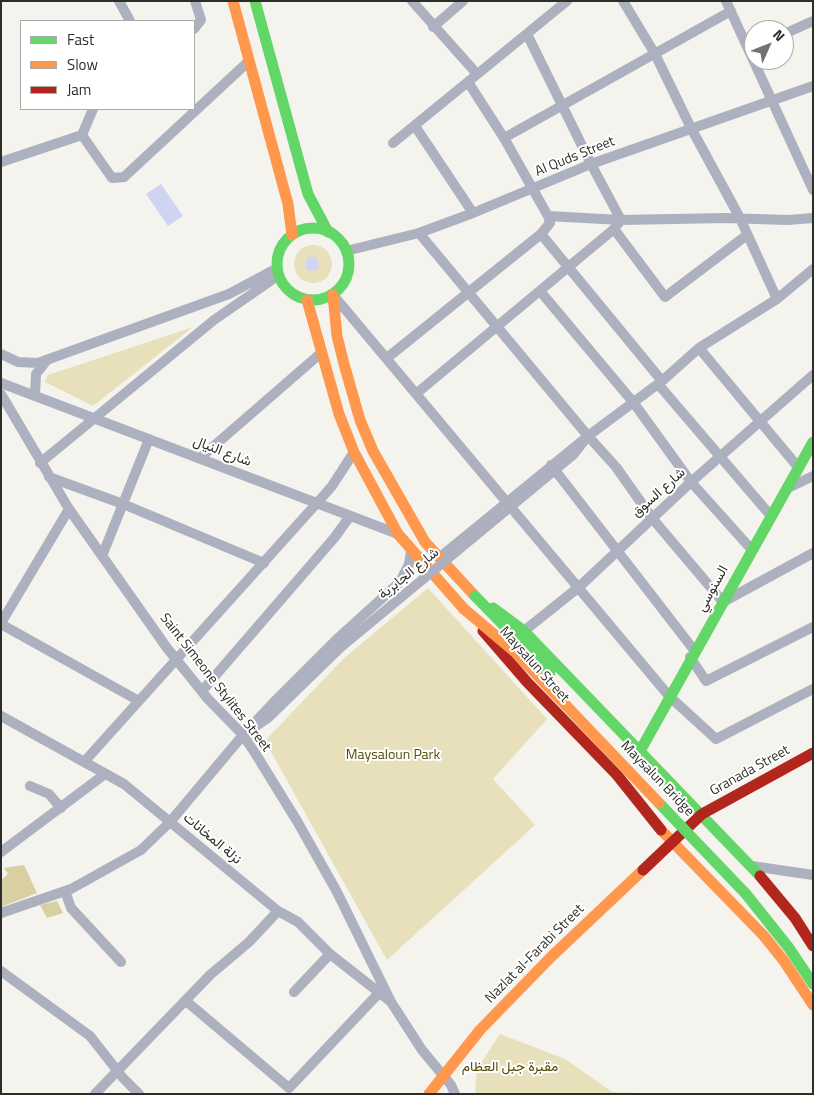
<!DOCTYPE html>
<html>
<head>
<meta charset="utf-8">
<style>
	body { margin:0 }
	#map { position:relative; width:814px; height:1095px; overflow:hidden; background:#f4f3ee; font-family:"Titillium Web",sans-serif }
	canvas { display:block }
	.frame { position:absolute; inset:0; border:2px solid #2d2d29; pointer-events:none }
	.legend { position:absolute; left:20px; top:20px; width:175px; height:90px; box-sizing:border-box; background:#fff; border:1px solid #ababa9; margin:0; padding:6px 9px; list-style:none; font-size:15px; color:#2d2d29 }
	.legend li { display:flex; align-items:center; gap:10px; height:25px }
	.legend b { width:25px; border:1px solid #ababa9 }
	.north { position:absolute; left:744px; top:20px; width:50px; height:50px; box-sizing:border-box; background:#fff; border:1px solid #ababa9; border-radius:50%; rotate:46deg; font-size:14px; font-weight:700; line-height:20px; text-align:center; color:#2d2d29 }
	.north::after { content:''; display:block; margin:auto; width:18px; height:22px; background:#73726e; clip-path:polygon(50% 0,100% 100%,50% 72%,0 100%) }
</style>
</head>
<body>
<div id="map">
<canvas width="814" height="1095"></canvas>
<div class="frame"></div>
<ul class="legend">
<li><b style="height:6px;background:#63d668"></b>Fast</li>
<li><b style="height:6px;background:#ff974d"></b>Slow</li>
<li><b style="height:6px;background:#b3261e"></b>Jam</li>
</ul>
<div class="north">N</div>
</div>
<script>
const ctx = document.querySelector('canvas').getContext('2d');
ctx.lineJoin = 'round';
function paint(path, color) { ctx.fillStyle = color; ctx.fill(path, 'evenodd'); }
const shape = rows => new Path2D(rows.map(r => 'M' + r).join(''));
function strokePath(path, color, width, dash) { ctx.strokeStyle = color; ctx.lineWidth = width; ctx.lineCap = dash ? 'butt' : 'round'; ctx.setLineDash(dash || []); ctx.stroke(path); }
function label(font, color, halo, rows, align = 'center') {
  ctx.font = font + ' "Titillium Web",Vazirmatn,sans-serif'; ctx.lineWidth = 4; ctx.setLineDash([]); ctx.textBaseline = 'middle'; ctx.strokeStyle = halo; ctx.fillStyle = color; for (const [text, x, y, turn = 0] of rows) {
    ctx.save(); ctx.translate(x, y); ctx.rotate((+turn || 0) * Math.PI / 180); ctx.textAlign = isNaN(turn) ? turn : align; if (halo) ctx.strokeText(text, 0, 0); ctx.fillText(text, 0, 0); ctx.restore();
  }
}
const green = shape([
	'294 264a19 19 0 1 1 38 0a19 19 0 1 1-38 0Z',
	[193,327,93,406,45,382,48,375],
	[428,588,547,719,493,779,535,825,387,960,265,741,343,659],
	[500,1034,565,1059,612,1092,659,1094,475,1094,477,1069]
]);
const forest = shape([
	[24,865,37,893,1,907,1,880,8,874,4,868],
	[57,901,63,913,47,918,40,905]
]);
const water = shape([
	[161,184,183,216,168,226,146,194],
	'305 264a7 7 0 1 1 14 0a7 7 0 1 1-14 0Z'
]);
const street = shape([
	[119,1,130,21],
	[412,1,477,74],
	[623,1,655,54,691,128,740,218,777,299],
	[726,1,813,190],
	[433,27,463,1],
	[194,29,201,20,195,1],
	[527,34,591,164,621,220,614,229,665,297,747,235],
	[784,34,813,21],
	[468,82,504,138,548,216,621,220,725,218,788,220,813,218],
	[415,126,473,213],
	[82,135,112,178,124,177,249,61],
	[504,138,731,11],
	[393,143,567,1],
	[1,162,82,135,93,109],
	[419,233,588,436,616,467,652,518,723,602,813,553],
	[541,234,662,381],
	[346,251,419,233,473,213,591,164,813,86],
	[540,291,633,402,691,482,752,550],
	[334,296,669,696,716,739,813,689],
	[699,348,798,467],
	[1,354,18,362,38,363,229,294,272,271],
	[387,358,541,234,550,223,548,216],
	[1,383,398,534],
	[658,384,771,516],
	[417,393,614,229],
	[1,394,69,509,167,648,208,699,243,735,255,753,297,821,337,892,391,1002,422,1050,451,1085,455,1094],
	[35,396,36,374,47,360],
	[200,458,321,353],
	[40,463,214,320,279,275],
	[551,465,694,650],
	[49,477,123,504,264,563],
	[788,488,813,476],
	[102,556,149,439],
	[440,557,588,436,662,381,699,348,777,299,813,269],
	[1,623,69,509],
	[1,624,139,701],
	[524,631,579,587,691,482,813,375],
	[690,657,706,681,813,627],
	[202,691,335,537,350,516],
	[1,716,124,784,278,911,298,922,330,954,390,1001],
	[84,762,317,503,332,486,354,452],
	[30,786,49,794,61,808],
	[1,852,105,774],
	[752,866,813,875],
	[65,891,71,908,121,962],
	[1,913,71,889,141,850,170,822,243,735,276,700,336,640,400,582,409,564,411,551],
	[1,971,90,1036,123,1078,139,1094],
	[294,992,330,954],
	[186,1001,289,1088,378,994],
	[95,1094,210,975,249,942,278,911]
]);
const fast = shape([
	[255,1,308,194,328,232],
	'277 264a36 36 0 1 1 72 0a36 36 0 1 1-72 0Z',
	[493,608,524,631,760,876],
	[640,751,813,442]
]);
const slow = shape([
	[233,1,288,204,292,235],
	[333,295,337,336,344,364,360,420,373,451,425,542,475,596],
	[307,300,339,414,354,452,398,534,464,609],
	[661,830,764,936,784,961,813,1005],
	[429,1094,480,1030,551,957,643,870]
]);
const jam = shape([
	[483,631,527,682,617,775,661,830],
	[643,870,702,814,813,753],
	[760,876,795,918,813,946]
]);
const streetBridge = shape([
	[247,732,269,717,341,647,573,455,588,436]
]);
const fastBridge = shape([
	[475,596,550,673],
	[659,803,746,894,789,948,813,984]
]);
const slowBridge = shape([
	[464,609,515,652,659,803]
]);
const streetNames = [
	["Al Quds Street",575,157,-22],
	["شارع النيال",222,452,21],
	["شارع السوق",659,493,-42],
	["شارع الجابرية",409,574,-39],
	["السنوسي",713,589,-61],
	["Maysalun Street",534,665,48],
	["Saint Simeone Stylites Street",215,683,52],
	["Granada Street",750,771,-29],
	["Maysalun Bridge",657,779,46],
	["نزلة المخانات",212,839,40],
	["Nazlat al-Farabi Street",535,954,-45]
];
const parkNames = [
	["Maysaloun Park",393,756],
	["مقبرة جبل العظام",510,1068]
];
paint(green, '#e7e0bb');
paint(forest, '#d8d0a0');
paint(water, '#ced4f1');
strokePath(street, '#adb0be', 10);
strokePath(fast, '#63d668', 11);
strokePath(slow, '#ff974d', 11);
strokePath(jam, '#b3261e', 11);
strokePath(streetBridge, '#adb0be', 10);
strokePath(fastBridge, '#63d668', 11);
strokePath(slowBridge, '#ff974d', 11);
label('14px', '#2d2d29', '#fff', streetNames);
label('14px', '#564c0a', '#fff', parkNames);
</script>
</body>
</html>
